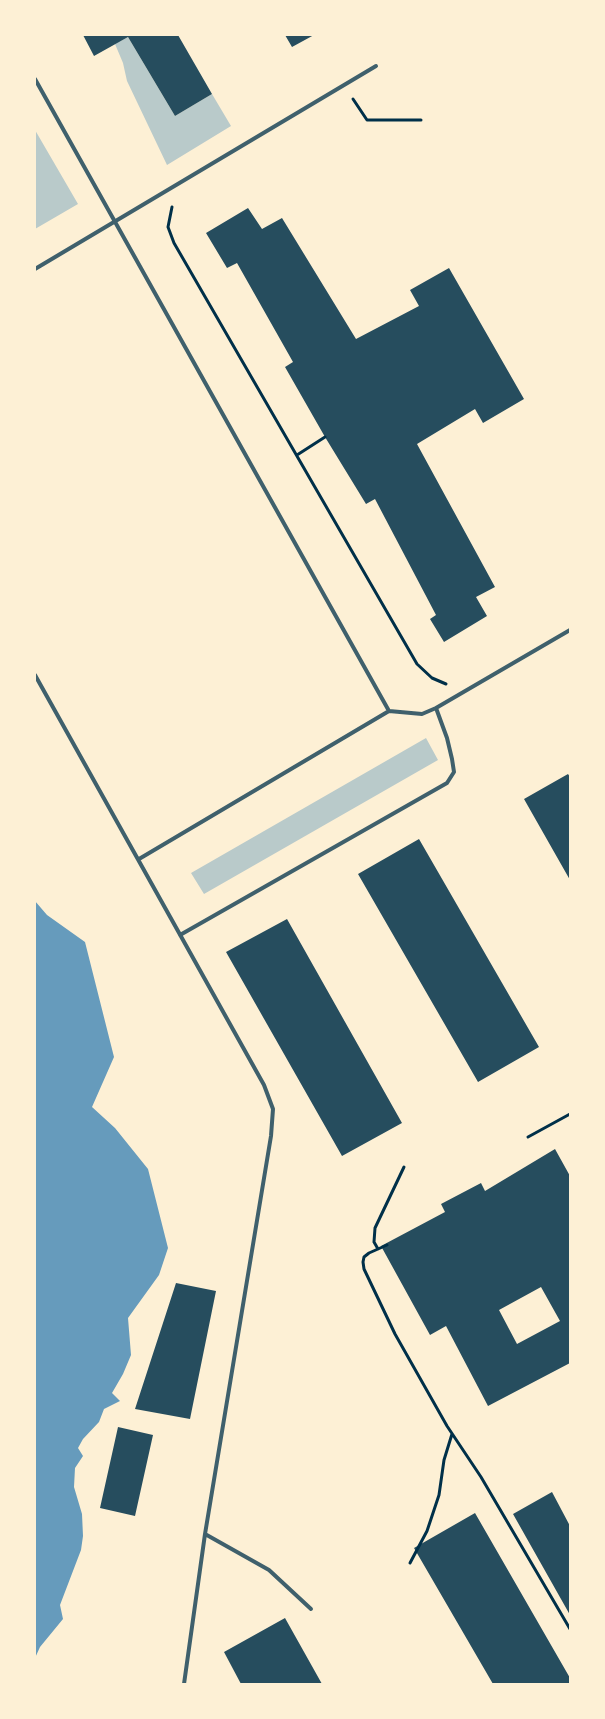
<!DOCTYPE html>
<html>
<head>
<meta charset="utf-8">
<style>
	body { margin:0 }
	#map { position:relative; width:605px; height:1719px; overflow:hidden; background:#fdf0d5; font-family:Inter,sans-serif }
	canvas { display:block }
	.frame { position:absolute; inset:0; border:36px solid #fdf0d5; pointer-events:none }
</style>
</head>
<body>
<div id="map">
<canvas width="605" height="1719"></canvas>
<div class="frame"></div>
</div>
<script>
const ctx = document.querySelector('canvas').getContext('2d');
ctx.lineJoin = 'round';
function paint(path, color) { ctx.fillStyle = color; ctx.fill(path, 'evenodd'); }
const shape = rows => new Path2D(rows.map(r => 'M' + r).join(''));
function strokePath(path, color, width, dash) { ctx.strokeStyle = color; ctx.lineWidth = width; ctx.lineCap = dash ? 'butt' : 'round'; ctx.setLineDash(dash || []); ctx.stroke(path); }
const green = shape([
	[128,37,175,116,212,94,231,126,167,165,127,81,123,63,115,44],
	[35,130,78,204,35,229],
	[426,738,438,760,204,894,191,873]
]);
const water = shape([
	[35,901,47,915,85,942,114,1057,92,1107,115,1128,148,1169,168,1248,159,1275,128,1318,131,1355,123,1374,112,1393,120,1401,104,1409,99,1422,83,1439,78,1448,83,1456,75,1468,74,1487,82,1514,83,1536,81,1550,60,1605,63,1619,40,1647,35,1658]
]);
const building = shape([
	[83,35,178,35,212,94,175,116,128,37,94,56],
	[285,35,314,35,292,47],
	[248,208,262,229,282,218,356,339,419,306,410,290,449,268,524,399,483,423,475,409,417,444,495,587,476,597,487,616,444,642,430,619,436,615,375,499,366,504,325,437,285,367,293,362,237,263,227,268,206,233],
	[568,774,570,777,570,880,524,799],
	[419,839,539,1047,478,1082,358,874],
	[287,919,402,1123,342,1156,226,952],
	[555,1149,570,1176,570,1363,488,1406,446,1326,430,1335,381,1246,445,1212,441,1204,481,1183,485,1191],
	[541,1287,560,1321,517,1344,499,1310],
	[176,1283,216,1291,190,1419,135,1409],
	[118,1427,153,1435,135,1516,100,1508],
	[552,1492,570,1526,570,1615,513,1514],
	[475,1513,570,1678,570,1684,493,1684,414,1548],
	[285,1618,322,1684,241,1684,224,1652]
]);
const path = shape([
	[353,99,367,120,421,120],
	[172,207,168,227,174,243,417,664,432,678,446,684],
	[297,455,325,437],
	[528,1137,570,1114],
	[387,1245,369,1253,364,1257,363,1262,364,1269,395,1334,447,1426,481,1477,570,1629],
	[378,1249,374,1242,375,1228,404,1167],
	[410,1563,427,1531,439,1495,444,1460,452,1434]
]);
const service = shape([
	[35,79,389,711],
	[35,269,376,66],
	[35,675,264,1085,273,1109,271,1136,205,1534,184,1684],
	[389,711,422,714,436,708,570,630],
	[139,859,389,711],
	[180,935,447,783,454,772,452,759,447,738,436,708],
	[205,1534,269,1570,311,1609]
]);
paint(green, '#b9caca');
paint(water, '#669bbc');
paint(building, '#264d5e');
strokePath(path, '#003049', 3);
strokePath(service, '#3f606c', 4);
</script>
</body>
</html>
